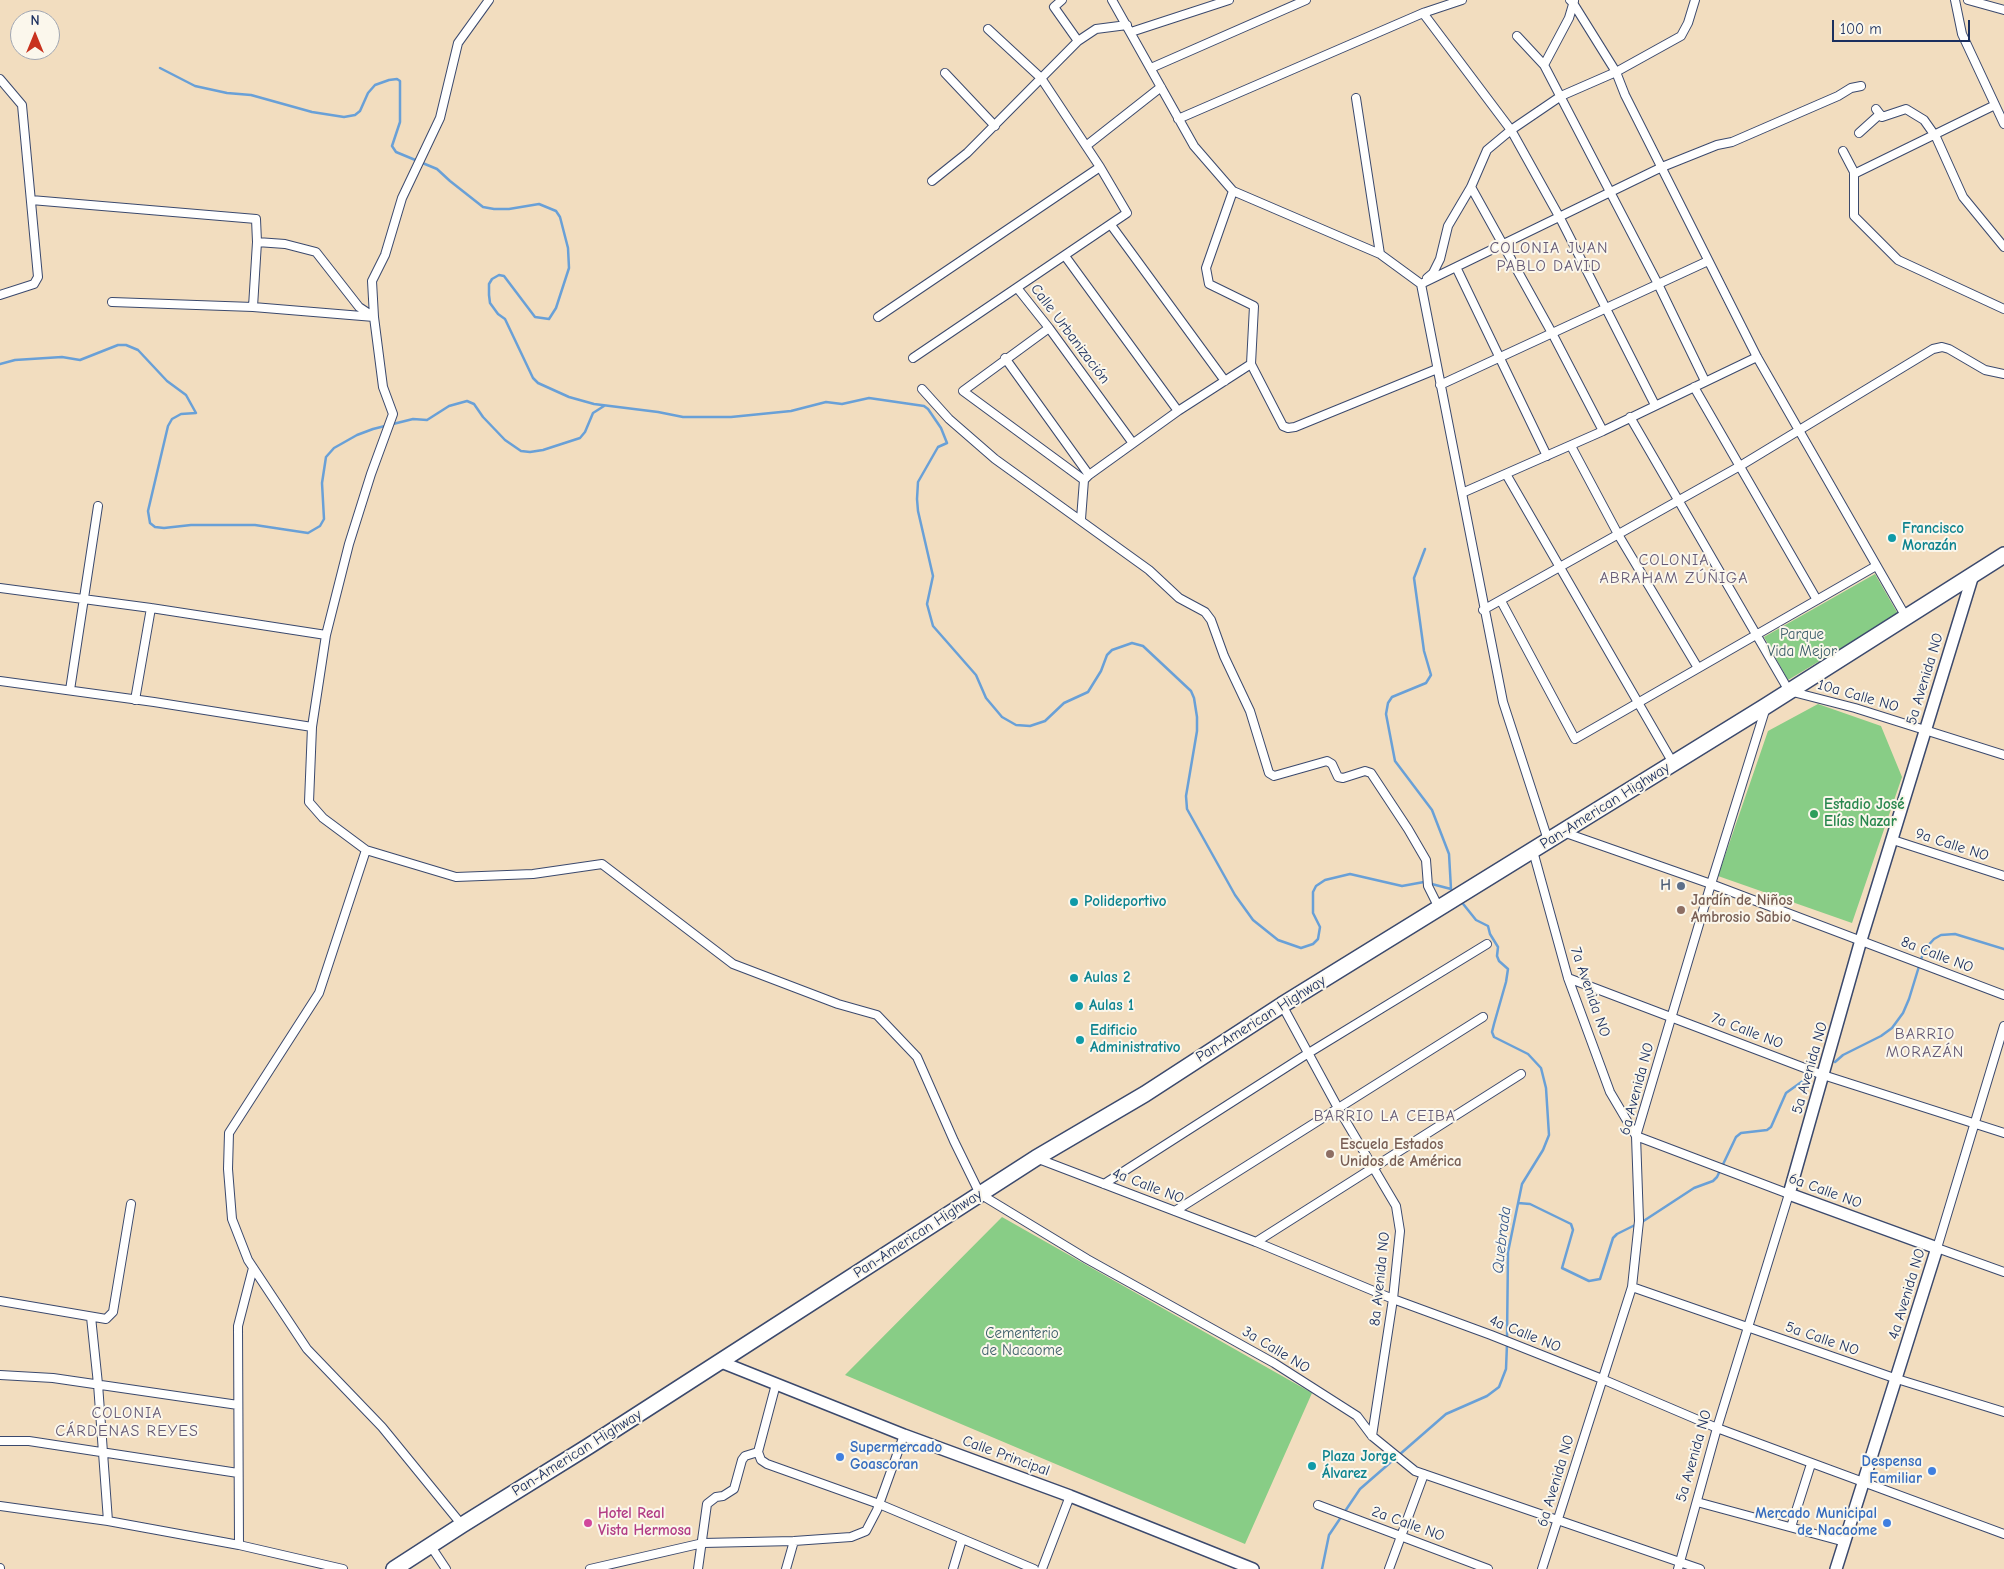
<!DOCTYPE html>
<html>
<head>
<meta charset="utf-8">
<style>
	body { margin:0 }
	#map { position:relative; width:2004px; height:1569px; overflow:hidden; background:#f2ddbf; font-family:"Comic Neue",sans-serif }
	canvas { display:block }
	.north { position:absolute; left:10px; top:10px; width:50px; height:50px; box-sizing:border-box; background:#fbf7ec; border:1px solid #a1a7b3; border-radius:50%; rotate:0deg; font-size:14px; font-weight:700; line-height:20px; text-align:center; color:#1b2f5e }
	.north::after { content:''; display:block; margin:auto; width:18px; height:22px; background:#c8321e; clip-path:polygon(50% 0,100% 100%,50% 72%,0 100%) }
	.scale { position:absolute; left:1832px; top:20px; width:138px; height:22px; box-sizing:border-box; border:2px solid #1b2f5e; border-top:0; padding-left:6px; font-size:15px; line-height:18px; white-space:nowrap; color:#1b2f5e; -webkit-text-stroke:4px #fbf7ec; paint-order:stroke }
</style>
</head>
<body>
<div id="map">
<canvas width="2004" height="1569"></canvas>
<div class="north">N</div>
<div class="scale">100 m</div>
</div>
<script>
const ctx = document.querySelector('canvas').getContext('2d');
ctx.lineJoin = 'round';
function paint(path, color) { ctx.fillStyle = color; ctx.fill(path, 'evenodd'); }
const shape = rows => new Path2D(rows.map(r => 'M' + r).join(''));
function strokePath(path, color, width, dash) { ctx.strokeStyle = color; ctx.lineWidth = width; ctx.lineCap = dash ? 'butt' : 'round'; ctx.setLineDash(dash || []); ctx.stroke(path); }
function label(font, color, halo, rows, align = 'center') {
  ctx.font = font + ' "Comic Neue",sans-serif'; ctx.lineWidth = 4; ctx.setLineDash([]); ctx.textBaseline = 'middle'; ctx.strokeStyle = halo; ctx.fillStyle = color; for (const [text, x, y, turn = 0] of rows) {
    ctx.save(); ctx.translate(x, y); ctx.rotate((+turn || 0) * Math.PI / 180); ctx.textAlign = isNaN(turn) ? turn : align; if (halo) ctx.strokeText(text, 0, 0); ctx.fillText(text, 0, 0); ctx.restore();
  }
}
const green = shape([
	[1875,574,1898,614,1788,680,1764,637],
	[1818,704,1881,726,1902,777,1852,923,1718,876,1768,731],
	[1002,1217,1312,1393,1245,1544,845,1375]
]);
const stream = shape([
	[160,68,195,86,227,93,251,95,312,112,344,117,355,115,360,111,368,93,375,85,389,80,397,79,400,81,400,122,392,146,396,152,437,169,450,181,483,207,494,209,509,209,539,204,556,211,560,217,568,248,569,268,556,308,549,319,535,317,504,276,499,275,492,279,489,284,489,295,490,303,498,314,505,319,533,378,538,383,569,397,594,404,658,412,683,417,731,417,791,411,826,402,842,404,869,398,924,406,928,409,941,428,947,443,938,447,918,482,917,499,918,511,933,576,927,604,933,626,976,675,986,698,1002,717,1016,725,1030,726,1045,721,1064,703,1088,692,1101,671,1107,655,1112,650,1132,643,1143,646,1191,691,1194,698,1197,717,1197,731,1186,796,1187,809,1235,895,1253,920,1278,940,1301,948,1313,944,1318,939,1320,927,1313,913,1313,892,1316,886,1325,880,1350,874,1402,886,1424,882,1451,889],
	[0,364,15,360,62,357,80,360,118,345,126,345,138,350,167,381,186,395,196,413,181,414,172,419,168,426,148,511,150,523,155,527,164,528,191,525,255,525,308,533,320,526,324,519,322,483,326,457,334,448,357,435,373,429,413,419,427,420,449,406,467,401,474,404,483,417,505,440,521,451,530,452,543,450,580,438,585,432,593,413,604,406],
	[1425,549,1414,578,1424,651,1431,675,1426,683,1392,697,1388,703,1386,714,1395,761,1432,810,1449,854,1451,889],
	[1460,900,1476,920,1488,926,1490,934,1498,947,1497,956,1499,961,1508,969,1506,982,1494,1024,1492,1032,1494,1037,1528,1054,1541,1068,1546,1088,1549,1135,1543,1150,1522,1184,1508,1252,1507,1338],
	[1835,1062,1843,1055,1881,1036,1892,1028,1903,1013,1909,999,1924,950,1934,939,1941,935,1955,934,2004,949],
	[1518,1203,1530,1204,1571,1224,1573,1230,1562,1268,1589,1281,1600,1279,1613,1238,1617,1234,1637,1224],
	[1642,1222,1694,1188,1713,1181,1717,1177,1736,1137,1741,1133,1767,1130,1771,1127,1786,1093,1807,1078],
	[1322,1569,1329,1535,1360,1489,1446,1414,1487,1396,1499,1387,1506,1369,1507,1344]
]);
const street = shape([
	[1062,0,1054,7,1078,41],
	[1112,0,1194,146,1233,191,1380,254,1421,284,1503,702,1548,840],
	[1570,0,1573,3,1616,72,1625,95,1757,357,1906,617],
	[1955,0,1962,34,2004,124],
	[1968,0,2004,10],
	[1574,1,1569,18,1544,65,1658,284,1705,381],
	[1423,13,1511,130,1560,218,1655,405],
	[1131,32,1229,0],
	[1517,36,1544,65],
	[1151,68,1306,0],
	[945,73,995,126],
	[0,79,22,105,38,277,34,284,0,295],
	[1356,98,1380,254],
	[1876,109,1882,117,1906,109,1924,120,1936,137,1963,197,2004,247],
	[1178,119,1423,13,1462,0],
	[1859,133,1880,114],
	[1086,146,1161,87],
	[1843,151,1854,172,1854,216,1898,260,2004,309],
	[1854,174,1995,105],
	[932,181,967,153,1078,41,1096,29,1127,25],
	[1471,187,1552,333,1603,431],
	[1233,191,1206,268,1209,284,1254,306,1251,364,1283,426,1288,428,1295,427,1437,369],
	[31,200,256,219,257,242,253,307],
	[1111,225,1225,381],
	[257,242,285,244,316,252,359,307,374,317,383,387,393,414,371,474,349,544,326,635,312,727],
	[1065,256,1178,411],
	[1456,267,1547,456],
	[1427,278,1433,273,1440,259,1448,226,1471,187,1487,150,1511,130,1561,96,1616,72,1681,36,1688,23,1695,0],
	[1421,284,1662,167,1717,145,1732,142,1838,96,1851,88,1861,86],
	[1018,289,1049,328,1132,442],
	[112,302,253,307,374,317,372,281,385,255,402,198,440,118,458,43,489,0],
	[878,317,1100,167],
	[1049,328,963,391,1084,480],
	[913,358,1127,213,1100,167,1041,78,988,29],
	[1005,358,1089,475],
	[1440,385,1708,261],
	[1694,387,1817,600],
	[922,389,949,419,995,459,1149,570,1179,598,1205,612,1211,620,1224,656,1250,711,1269,773,1274,776,1327,761,1332,764,1338,777,1343,778,1365,771,1371,773,1408,829,1426,860,1428,886,1439,908],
	[1630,417,1789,691,1855,708,2004,755],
	[1571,446,1619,536,1698,668],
	[1506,474,1673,763],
	[1462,493,1603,431,1757,357],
	[1081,519,1084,480,1089,475,1178,411,1251,364],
	[0,588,151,608,326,635],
	[1501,601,1575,739,1876,566],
	[1483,610,1740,466,1933,349,1942,347,1949,349,1985,370,2004,374],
	[0,681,154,702,312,727,309,802,323,818,366,850,319,993,229,1133,228,1169,232,1219,248,1260,307,1349,382,1427,462,1525],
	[70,690,98,506],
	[135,700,151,608],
	[1563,832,1711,884,2004,995],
	[1893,840,2004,876],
	[366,850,456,877,533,874,602,864,733,964,838,1004,877,1015,917,1057,954,1141,980,1194,1087,1259,1274,1363,1357,1416,1372,1436,1415,1471,1700,1569],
	[1533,851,1568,978,1610,1092,1636,1136],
	[1568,978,1823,1075,2004,1133],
	[1282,1005,1338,1108,1396,1206,1400,1231,1393,1299,1372,1436],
	[2004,1026,1937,1248,2004,1272],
	[1636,1136,1789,1194,1717,1428,1678,1569],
	[1036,1158,1256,1242,1393,1299,1491,1335,1602,1379,1717,1428,2004,1534],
	[1104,1184,1307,1054,1487,944],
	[1175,1211,1483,1017],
	[1256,1242,1521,1074],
	[1632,1287,1897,1379,2004,1412],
	[0,1301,106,1319,113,1312,131,1204],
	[91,1317,98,1384,108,1521],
	[0,1375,53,1378,238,1405],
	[0,1441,29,1441,238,1473],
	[758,1452,761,1460,767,1464,879,1504,1034,1569],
	[1697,1502,1845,1542],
	[1318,1505,1488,1569],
	[0,1506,108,1521,239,1545,343,1569],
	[1791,1527,1811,1464],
	[239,1545,238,1326,253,1268],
	[430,1545,446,1569],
	[0,1568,0,1569],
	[590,1569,703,1543,794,1541,851,1537,866,1531,877,1510,904,1435],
	[698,1569,707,1504,716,1497,723,1496,734,1489,742,1460,745,1456,758,1452,776,1384],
	[786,1569,794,1541],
	[953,1569,962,1539],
	[1042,1569,1070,1496],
	[1389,1569,1424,1474],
	[1542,1569,1632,1287,1639,1221,1636,1136,1711,884,1766,707]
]);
const secondary = shape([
	[721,1362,904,1435,1070,1496,1253,1569],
	[1836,1569,1937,1248,1789,1194,1861,940,1973,575]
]);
const highway = shape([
	[394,1569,462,1525,589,1446,1036,1158,1145,1094,1282,1005,1766,706,2004,555]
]);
const markers = [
	[1892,538,5,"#0f9aa8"],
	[1814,814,5,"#2e9e5b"],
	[1681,886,5,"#5c6f8a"],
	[1074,902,5,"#0f9aa8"],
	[1681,910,5,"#8d6e63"],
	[1074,978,5,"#0f9aa8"],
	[1079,1006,5,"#0f9aa8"],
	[1080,1040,5,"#0f9aa8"],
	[1330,1154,5,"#8d6e63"],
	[840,1457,5,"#3f7fe0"],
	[1312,1466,5,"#0f9aa8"],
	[1932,1471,5,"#3f7fe0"],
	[588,1523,5,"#d1479c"],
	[1887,1523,5,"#3f7fe0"]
];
const streetNames = [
	["Calle Urbanización",1070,334,53],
	["5a Avenida NO",1925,679,-73],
	["10a Calle NO",1858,696,16],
	["Pan-American Highway",1605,806,-32],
	["9a Calle NO",1952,845,18],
	["8a Calle NO",1937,955,21],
	["7a Avenida NO",1590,992,71],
	["Pan-American Highway",1261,1019,-32],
	["7a Calle NO",1747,1031,21],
	["5a Avenida NO",1810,1068,-74],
	["6a Avenida NO",1637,1089,-75],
	["4a Calle NO",1148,1186,21],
	["6a Calle NO",1825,1191,20],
	["Pan-American Highway",918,1234,-33],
	["8a Avenida NO",1380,1279,-84],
	["4a Avenida NO",1907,1294,-73],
	["4a Calle NO",1525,1334,22],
	["5a Calle NO",1822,1339,19],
	["3a Calle NO",1276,1350,31],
	["Pan-American Highway",577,1453,-32],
	["Calle Principal",1006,1456,20],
	["5a Avenida NO",1694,1456,-74],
	["6a Avenida NO",1556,1481,-73],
	["2a Calle NO",1408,1524,20]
];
const cultureNames = [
	["Francisco",1902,529],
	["Morazán",1902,546],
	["Polideportivo",1084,902],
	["Aulas 2",1084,978],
	["Aulas 1",1089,1006],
	["Edificio",1090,1031],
	["Administrativo",1090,1048],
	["Plaza Jorge",1322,1457],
	["Álvarez",1322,1474]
];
const parkNames = [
	["Parque",1802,635],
	["Vida Mejor",1802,652],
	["Cementerio",1022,1334],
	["de Nacaome",1022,1351]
];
const leisureNames = [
	["Estadio José",1824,805],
	["Elías Nazar",1824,822]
];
const serviceNames = [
	["H",1671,886]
];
const educationNames = [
	["Jardín de Niños",1691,901],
	["Ambrosio Sabio",1691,918],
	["Escuela Estados",1340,1145],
	["Unidos de América",1340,1162]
];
const shopNames = [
	["Supermercado",850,1448,"left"],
	["Goascoran",850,1465,"left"],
	["Despensa",1922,1462],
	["Familiar",1922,1479],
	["Mercado Municipal",1877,1514],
	["de Nacaome",1877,1531]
];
const hotelNames = [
	["Hotel Real",598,1514],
	["Vista Hermosa",598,1531]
];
const neighbourhoodNames = [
	["COLONIA JUAN",1549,248],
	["PABLO DAVID",1549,266],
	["COLONIA",1674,560],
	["ABRAHAM ZÚÑIGA",1674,578],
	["BARRIO",1925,1034],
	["MORAZÁN",1925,1052],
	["BARRIO LA CEIBA",1385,1116],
	["COLONIA",127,1413],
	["CÁRDENAS REYES",127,1431]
];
const waterNames = [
	["Quebrada",1502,1240,-83]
];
paint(green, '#88cd86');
strokePath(stream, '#69a0d7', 2.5);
strokePath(street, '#3b496d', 10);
strokePath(secondary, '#3b496d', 14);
strokePath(highway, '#3b496d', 18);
strokePath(street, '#fff', 8);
strokePath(secondary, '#fff', 11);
strokePath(highway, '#fff', 15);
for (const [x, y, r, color] of markers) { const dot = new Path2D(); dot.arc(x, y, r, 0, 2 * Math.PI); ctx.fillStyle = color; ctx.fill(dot); strokePath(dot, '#fbf7ec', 2); }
label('15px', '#1b2f5e', '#fbf7ec', streetNames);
label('bold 15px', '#0d838f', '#fbf7ec', cultureNames, 'left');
label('15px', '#3c5e6a', '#fbf7ec', parkNames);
label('bold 15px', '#27864d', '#fbf7ec', leisureNames, 'left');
label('bold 15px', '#4e5e75', '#fbf7ec', serviceNames, 'right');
label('bold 15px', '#785e54', '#fbf7ec', educationNames, 'left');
label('bold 15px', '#366cbe', '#fbf7ec', shopNames, 'right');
label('bold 15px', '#b23c85', '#fbf7ec', hotelNames, 'left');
ctx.letterSpacing = '1px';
label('16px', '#655a76', '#fbf7ec', neighbourhoodNames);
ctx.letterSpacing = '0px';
label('italic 16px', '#365788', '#fbf7ec', waterNames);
</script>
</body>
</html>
